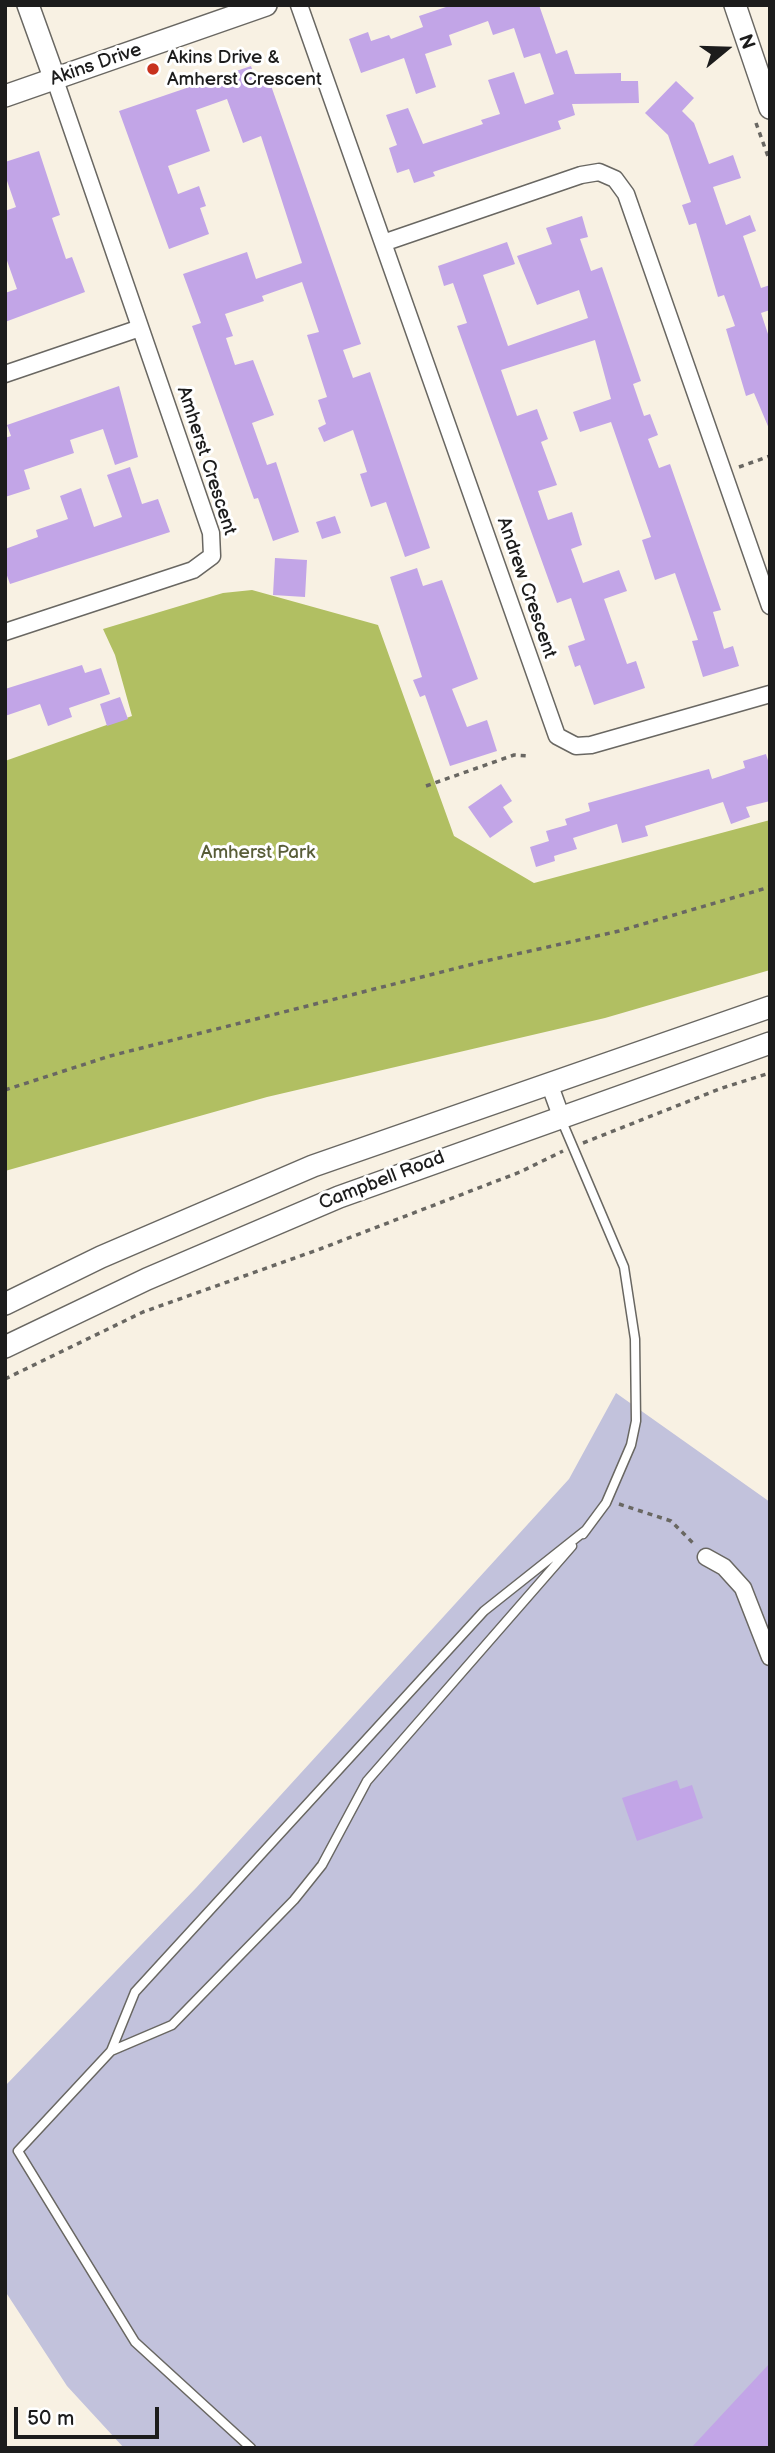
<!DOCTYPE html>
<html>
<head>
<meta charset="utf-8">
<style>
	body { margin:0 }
	#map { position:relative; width:775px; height:2453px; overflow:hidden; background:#f8f1e3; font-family:"Balsamiq Sans",sans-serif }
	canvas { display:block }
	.frame { position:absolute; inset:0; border:7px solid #1c1c1c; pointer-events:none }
	.north { position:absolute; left:691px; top:14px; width:70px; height:70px; -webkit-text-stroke:5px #fff; paint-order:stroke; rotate:71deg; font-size:19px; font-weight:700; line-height:28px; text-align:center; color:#1c1c1c }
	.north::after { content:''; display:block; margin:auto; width:24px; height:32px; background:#1c1c1c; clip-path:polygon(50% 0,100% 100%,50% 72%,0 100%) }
	.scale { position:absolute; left:14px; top:2407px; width:145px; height:32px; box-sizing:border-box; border:4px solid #1c1c1c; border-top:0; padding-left:9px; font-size:21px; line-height:24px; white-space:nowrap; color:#1c1c1c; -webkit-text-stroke:5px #fff; paint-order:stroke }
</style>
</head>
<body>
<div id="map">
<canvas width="775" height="2453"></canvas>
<div class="frame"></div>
<div class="north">N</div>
<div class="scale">50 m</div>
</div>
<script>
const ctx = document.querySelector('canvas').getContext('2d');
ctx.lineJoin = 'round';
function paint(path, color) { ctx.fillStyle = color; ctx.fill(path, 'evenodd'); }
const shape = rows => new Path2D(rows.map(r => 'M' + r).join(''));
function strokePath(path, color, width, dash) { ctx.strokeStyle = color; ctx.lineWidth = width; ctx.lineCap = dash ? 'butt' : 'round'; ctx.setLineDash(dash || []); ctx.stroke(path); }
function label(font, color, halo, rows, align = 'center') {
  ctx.font = font + ' "Balsamiq Sans",sans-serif'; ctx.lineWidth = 6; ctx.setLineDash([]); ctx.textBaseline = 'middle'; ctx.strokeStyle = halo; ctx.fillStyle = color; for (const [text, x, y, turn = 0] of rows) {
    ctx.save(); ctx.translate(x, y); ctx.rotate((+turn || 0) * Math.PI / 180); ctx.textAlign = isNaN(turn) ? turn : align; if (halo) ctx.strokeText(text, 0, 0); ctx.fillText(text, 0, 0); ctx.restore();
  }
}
const industrial = shape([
	[616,1393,770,1502,770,2448,124,2448,67,2386,5,2291,5,2086,196,1888,569,1479]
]);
const green = shape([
	[252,590,378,625,454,836,534,883,770,820,770,970,605,1018,267,1097,5,1171,5,761,132,716,115,655,103,629,223,593]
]);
const building = shape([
	[452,5,539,5,556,54,567,50,575,74,621,73,621,81,638,81,639,103,572,104,575,115,558,121,561,129,433,172,435,176,414,183,409,169,397,173,389,148,397,145,386,115,408,108,423,144,483,124,481,120,500,114,488,80,514,72,525,104,554,94,540,53,524,58,514,28,493,35,488,21,449,35,452,45,425,54,436,87,416,94,404,58,361,73,349,39,368,32,371,41,389,35,391,39,423,27,419,16],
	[251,66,255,78,267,74,361,344,343,350,353,378,370,372,430,548,405,557,386,502,371,507,360,474,367,472,353,430,324,442,318,428,326,424,318,400,327,397,307,335,319,332,302,282,262,296,264,301,225,314,233,336,226,338,235,365,253,360,274,415,252,423,267,465,276,462,299,532,273,541,258,498,254,499,192,326,201,323,183,274,247,252,256,279,302,263,261,136,243,143,227,99,196,110,210,151,168,166,178,194,199,186,206,206,200,208,209,234,169,249,119,111],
	[676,81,694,98,682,111,694,123,709,164,733,155,741,178,713,187,726,225,750,215,756,231,743,236,761,288,770,285,770,310,761,313,770,340,770,431,754,393,746,396,726,329,735,326,724,295,718,297,696,223,689,225,682,205,691,202,668,135,645,113],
	[39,151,60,215,52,218,66,259,72,257,85,292,5,322,5,293,17,289,5,255,5,211,16,207,5,175,5,162],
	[582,216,588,237,580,239,591,271,602,267,641,381,633,384,644,416,650,414,658,435,648,439,659,468,670,464,721,610,713,612,724,649,733,646,739,666,703,677,692,641,698,640,675,573,655,580,642,540,651,537,611,422,580,432,573,412,611,399,595,340,501,370,517,416,537,409,548,439,541,442,557,485,538,491,548,520,572,512,582,545,571,549,583,583,619,570,627,591,604,599,627,664,636,661,645,688,594,705,580,665,575,667,568,646,585,640,571,598,557,603,457,326,467,323,453,283,444,286,438,266,507,242,515,264,483,275,508,346,588,318,579,290,537,305,517,256,552,244,546,228],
	[119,386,138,457,115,465,103,429,70,440,74,453,24,470,30,489,5,497,5,438,11,436,7,425],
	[130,467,142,504,158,499,170,532,10,584,5,570,5,549,38,537,36,530,68,519,60,496,81,488,94,527,122,517,107,475],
	[335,516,341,533,322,539,316,522],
	[275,558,307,560,305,597,273,595],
	[417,568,423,586,442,580,478,679,452,689,467,727,487,720,497,751,450,766,425,695,420,697,413,680,422,677,390,577],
	[82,665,85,673,101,668,110,694,69,708,72,717,48,726,40,704,5,716,5,689],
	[120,697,128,719,107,726,100,704],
	[766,754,770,767,770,801,746,807,750,817,731,824,723,802,645,826,648,836,622,843,617,824,573,838,577,849,554,856,555,861,536,867,530,847,549,841,546,831,567,825,565,819,590,811,588,803,709,769,712,779,745,768,743,761],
	[501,784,512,801,503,807,513,822,490,838,468,807],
	[677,1780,680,1789,692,1785,703,1818,637,1841,622,1798],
	[770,2363,770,2448,691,2448]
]);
const path = shape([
	[756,123,770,162],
	[739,467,770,456],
	[426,786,514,755,530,756],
	[5,1090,110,1056,481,962,619,931,770,887],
	[583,1143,722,1088,770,1073],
	[5,1379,143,1312,320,1249,520,1172,563,1151],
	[619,1504,671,1521,694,1544]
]);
const lane = shape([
	[561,1119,624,1267,635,1339,636,1421,631,1445,606,1503,583,1534],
	[111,2051,172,2025,294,1900,322,1865,367,1781,572,1546],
	[251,2448,135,2342,18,2151,111,2051,135,1992,484,1611,586,1530]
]);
const street = shape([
	[299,5,557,736,576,746,591,745,770,694],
	[383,243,581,175,599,172,615,179,626,194,770,606],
	[5,374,140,328],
	[5,632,193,570,212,556,211,533,55,80],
	[549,1083,561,1116],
	[706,1557,724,1567,743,1588,770,1657]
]);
const secondary = shape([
	[28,5,55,80],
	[735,5,770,108],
	[5,96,266,5],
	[5,1304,101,1257,313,1166,770,1007],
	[5,1347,147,1279,339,1197,770,1043]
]);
const markers = [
	[153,69,7,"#c8321e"]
];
const poiNames = [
	["Akins Drive &",167,58],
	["Amherst Crescent",167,80]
];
const streetNames = [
	["Akins Drive",96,65,-19],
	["Amherst Crescent",206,461,72],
	["Andrew Crescent",526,588,71],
	["Campbell Road",382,1181,-21]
];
const parkNames = [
	["Amherst Park",258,853]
];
paint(industrial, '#c2c2dc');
paint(green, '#b1bf62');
paint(building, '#c2a5e7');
strokePath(lane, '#696762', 11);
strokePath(street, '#696762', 19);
strokePath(secondary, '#696762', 24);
strokePath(path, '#696762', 3.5, [5, 5]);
strokePath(lane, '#fff', 8);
strokePath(street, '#fff', 16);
strokePath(secondary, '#fff', 21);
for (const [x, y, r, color] of markers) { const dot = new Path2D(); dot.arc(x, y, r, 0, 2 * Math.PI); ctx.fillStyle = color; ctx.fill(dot); strokePath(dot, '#fff', 2.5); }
label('19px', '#1c1c1c', '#fff', poiNames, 'left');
label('19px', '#1c1c1c', '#fff', streetNames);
label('19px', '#585d38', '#fff', parkNames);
</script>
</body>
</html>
